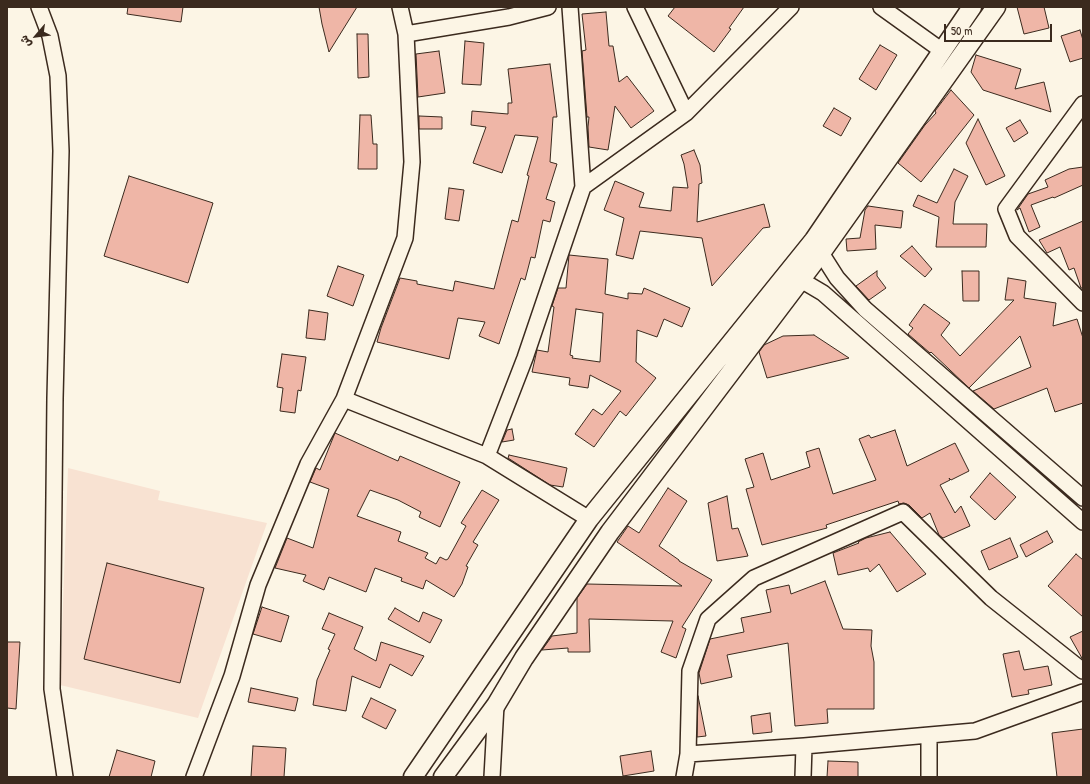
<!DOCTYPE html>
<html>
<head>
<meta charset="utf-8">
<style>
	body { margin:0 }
	#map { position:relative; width:1090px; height:784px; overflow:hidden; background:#fcf5e5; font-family:"Patrick Hand","Playpen Sans Arabic",sans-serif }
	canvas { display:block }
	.frame { position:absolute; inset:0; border:8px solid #3b2a1e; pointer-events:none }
	.north { position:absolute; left:16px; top:16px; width:40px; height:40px; -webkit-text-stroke:3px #fcf5e5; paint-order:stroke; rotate:242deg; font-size:11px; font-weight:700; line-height:16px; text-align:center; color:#3b2a1e }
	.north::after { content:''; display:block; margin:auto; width:14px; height:18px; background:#3b2a1e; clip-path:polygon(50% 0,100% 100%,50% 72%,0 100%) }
	.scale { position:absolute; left:944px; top:24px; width:108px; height:18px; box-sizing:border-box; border:2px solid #3b2a1e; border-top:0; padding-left:5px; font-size:12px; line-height:14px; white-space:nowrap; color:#3b2a1e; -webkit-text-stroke:3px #fcf5e5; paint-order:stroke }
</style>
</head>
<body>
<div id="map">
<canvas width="1090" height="784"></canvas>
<div class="frame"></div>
<div class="north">ش</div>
<div class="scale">50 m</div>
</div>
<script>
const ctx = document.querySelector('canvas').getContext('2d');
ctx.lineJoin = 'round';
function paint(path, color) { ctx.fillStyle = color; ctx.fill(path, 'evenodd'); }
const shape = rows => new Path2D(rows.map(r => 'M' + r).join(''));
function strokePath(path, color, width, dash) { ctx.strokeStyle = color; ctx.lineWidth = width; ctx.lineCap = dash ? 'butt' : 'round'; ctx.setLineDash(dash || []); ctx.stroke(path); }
const built = shape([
	[68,468,160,491,158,500,267,523,198,718,60,685]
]);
const building = shape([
	[128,7,183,7,181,22,127,14,128,7],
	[319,7,357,7,329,52,322,24,319,7],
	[675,7,744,7,729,28,731,29,714,52,668,16,675,7],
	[1017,7,1044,7,1049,28,1024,34,1017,7],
	[606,12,609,46,613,46,619,82,627,76,654,111,631,128,615,106,608,150,589,147,588,127,589,117,587,117,582,51,586,50,582,14,606,12],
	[1080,30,1083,40,1083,58,1070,62,1061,36,1080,30],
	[357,34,368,34,369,77,358,78,357,34],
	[465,41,484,43,481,85,462,84,465,41],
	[880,45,897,55,876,90,859,79,880,45],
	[439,51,445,93,418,97,416,54,439,51],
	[976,55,1021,69,1015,89,1044,82,1051,112,983,90,971,72,976,55],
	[550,64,557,117,553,117,550,162,557,164,546,199,555,202,550,222,543,220,535,258,531,257,525,280,521,278,499,344,479,336,485,322,458,318,449,359,377,342,381,328,400,278,417,281,417,284,453,291,455,281,494,289,512,220,518,222,529,176,527,175,538,137,515,135,502,173,473,163,486,127,471,125,472,111,508,114,508,103,512,103,508,69,550,64],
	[951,90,974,115,921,182,898,163,925,125,936,113,935,111,951,90],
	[834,108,851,118,841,136,823,126,834,108],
	[360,115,371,115,373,144,377,144,377,169,358,169,360,115],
	[419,116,442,117,442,129,419,129,419,116],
	[978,119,1005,176,986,185,966,143,978,119],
	[1020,120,1028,133,1014,142,1006,128,1020,120],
	[694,150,700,165,702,183,699,184,697,222,764,204,770,227,763,228,712,286,702,238,640,231,633,259,616,255,624,218,604,210,615,181,644,193,639,207,671,211,673,187,688,188,684,164,681,155,694,150],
	[1083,167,1083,185,1054,198,1053,197,1031,205,1040,227,1029,232,1020,208,1017,210,1028,194,1048,187,1045,180,1069,169,1083,167],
	[954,169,968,176,955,202,953,224,987,224,986,247,936,247,939,217,913,206,918,195,937,203,954,169],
	[129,176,213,203,188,283,104,256,129,176],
	[449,188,464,190,459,221,445,219,449,188],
	[868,206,903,211,901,228,875,225,876,249,847,251,846,239,860,238,865,210,868,206],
	[1083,221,1083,288,1081,288,1074,268,1069,270,1060,247,1047,253,1039,240,1083,221],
	[912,246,932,269,925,277,900,256,912,246],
	[569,255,608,259,605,294,628,299,628,293,642,294,644,288,690,308,682,327,664,319,657,337,637,330,636,362,656,378,626,416,620,411,594,447,575,434,593,409,602,415,621,391,590,375,588,388,569,385,570,378,532,372,537,350,548,352,554,307,552,306,558,288,566,288,569,255],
	[576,309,603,313,600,362,572,358,573,356,570,355,576,309],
	[338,266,364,275,353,306,327,296,338,266],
	[877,271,877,276,886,288,869,300,856,286,877,271],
	[962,271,979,271,979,301,963,301,962,271],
	[1008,278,1026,281,1024,298,1056,303,1053,326,1077,319,1083,338,1083,403,1055,412,1047,388,994,409,973,391,1031,367,1020,336,969,388,931,352,930,353,908,334,913,328,909,325,924,304,950,323,941,335,960,356,1014,300,1005,300,1008,278],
	[309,310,328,313,325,340,306,338,309,310],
	[814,335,849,358,767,378,759,352,764,345,783,336,814,335],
	[282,354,306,357,301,391,298,390,295,413,280,411,283,388,277,387,282,354],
	[512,429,514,440,502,442,507,430,512,429],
	[895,430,907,466,955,443,969,471,951,480,949,478,950,480,940,485,955,513,961,506,970,526,943,538,939,535,930,513,922,518,909,505,904,503,899,504,898,501,826,525,827,528,762,545,746,489,754,487,745,459,763,453,771,480,810,467,806,452,819,448,833,494,876,480,859,439,869,435,871,438,895,430],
	[335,433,398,461,400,456,460,482,440,527,419,517,421,512,398,500,370,490,357,516,401,532,398,541,428,553,425,558,436,564,440,557,446,560,448,559,466,526,461,523,482,490,499,500,473,542,478,545,466,566,468,567,462,584,454,597,426,580,423,589,401,581,402,578,375,568,366,592,329,577,324,590,303,581,306,575,275,568,287,538,313,548,329,489,310,482,316,468,320,470,335,433],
	[509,455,567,468,563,487,550,485,508,458,509,455],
	[990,473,1016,497,995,520,970,497,990,473],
	[668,488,687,501,659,546,679,560,679,561,712,580,682,627,686,629,676,658,661,652,673,621,589,619,590,652,568,652,568,648,542,650,552,636,577,633,577,598,587,584,682,586,617,542,628,526,639,533,668,488],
	[727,496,732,529,738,528,748,556,717,561,708,503,727,496],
	[1047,531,1053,542,1026,557,1020,545,1047,531],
	[890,532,926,574,897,592,879,564,870,572,868,568,838,575,833,553,859,543,858,542,866,538,890,532],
	[1010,538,1018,557,989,570,981,551,1010,538],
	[1076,554,1083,560,1083,617,1048,586,1076,554],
	[107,563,204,588,180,683,84,659,107,563],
	[825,581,843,629,872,630,871,646,874,662,874,709,827,709,828,723,795,726,788,643,727,655,732,677,701,684,699,673,710,639,744,632,741,618,771,612,766,590,789,585,791,594,825,581],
	[262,607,289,616,281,642,253,634,262,607],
	[395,608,419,622,423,612,442,620,430,643,388,619,395,608],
	[329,613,363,627,354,649,376,661,381,642,424,656,412,676,390,664,380,688,352,676,346,711,313,705,317,680,330,650,328,649,335,634,322,629,329,613],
	[1083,631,1083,660,1070,637,1083,631],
	[7,642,20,642,16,709,7,708,7,642],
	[1019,651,1024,670,1048,666,1052,685,1028,690,1029,694,1012,697,1003,654,1019,651],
	[251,688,298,698,295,711,248,702,251,688],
	[698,696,706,736,697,737,698,696],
	[371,698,396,710,386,729,362,717,371,698],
	[770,713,772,732,753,734,751,716,770,713],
	[1083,729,1083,777,1057,777,1052,733,1083,729],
	[253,746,286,748,284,777,251,777,253,746],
	[117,750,155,761,151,777,109,777,117,750],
	[651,751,654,771,623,776,620,756,651,751],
	[828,761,858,762,858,777,827,777,828,761]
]);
const minor = shape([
	[39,7,50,36,58,76,61,151,55,398,52,689,65,777],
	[635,7,686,113],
	[881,7,941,50],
	[406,34,509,17,548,7],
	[1083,104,1006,209,1017,236,1083,303],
	[583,187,686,113,791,7],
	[816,245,837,278,865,309,1083,498],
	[791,278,801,280,823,293,1083,522],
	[344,399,487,456,589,519],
	[487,456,525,358,583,187,570,7],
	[929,735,929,777],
	[688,754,804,746,975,731,1083,692],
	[194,777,232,676,258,585,308,464,344,399,405,238,412,162,406,34,400,7],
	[492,777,496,705],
	[684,777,688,754,690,671,708,619,754,578,903,512,991,598,1083,671],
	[803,777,804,746]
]);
const tertiary = shape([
	[413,777,589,519,814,240,972,7],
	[443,777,496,705,524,658,610,532,821,253,996,7]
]);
paint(built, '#f8e2d2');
paint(building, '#efb6a7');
strokePath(building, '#3b2a1e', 1);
strokePath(minor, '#3b2a1e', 18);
strokePath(tertiary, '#3b2a1e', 21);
strokePath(minor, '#fcf5e5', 15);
strokePath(tertiary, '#fcf5e5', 18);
</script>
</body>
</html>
